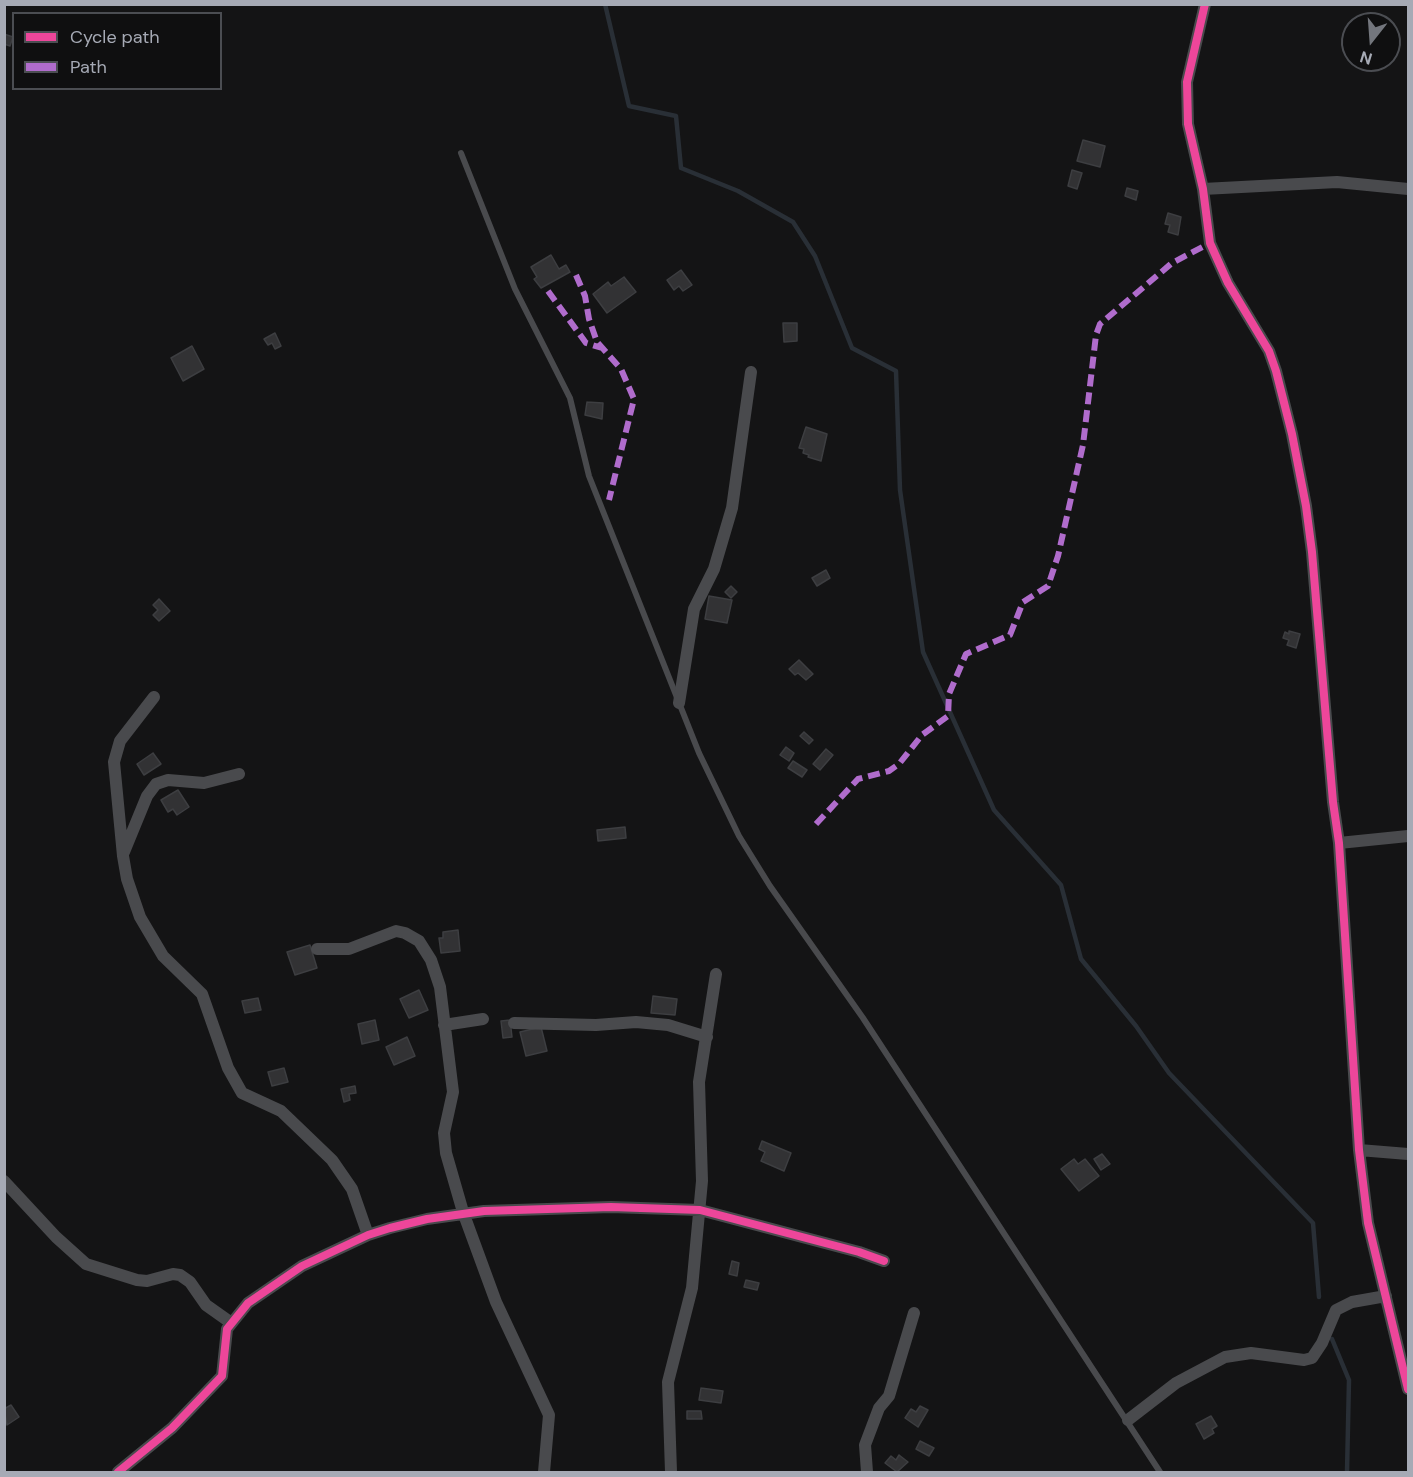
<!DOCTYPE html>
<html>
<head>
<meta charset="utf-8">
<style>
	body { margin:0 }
	#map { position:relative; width:1413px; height:1477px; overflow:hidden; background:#141415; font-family:"DM Sans",sans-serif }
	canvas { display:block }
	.frame { position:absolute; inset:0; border:6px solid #a6aab5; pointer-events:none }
	.legend { position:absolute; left:12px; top:12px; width:210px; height:78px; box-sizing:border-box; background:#0f0f10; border:2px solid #4b4d52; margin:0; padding:8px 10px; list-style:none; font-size:18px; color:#a6aab5 }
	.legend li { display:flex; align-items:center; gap:12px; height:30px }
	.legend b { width:30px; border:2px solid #4b4d52 }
	.north { position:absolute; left:1341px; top:12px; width:60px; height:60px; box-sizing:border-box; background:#0f0f10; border:2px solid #4b4d52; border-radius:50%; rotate:197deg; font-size:16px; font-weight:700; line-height:24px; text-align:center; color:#a6aab5 }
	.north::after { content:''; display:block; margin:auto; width:21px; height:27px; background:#73767d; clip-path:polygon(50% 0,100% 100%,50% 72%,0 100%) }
</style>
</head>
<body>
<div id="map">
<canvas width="1413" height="1477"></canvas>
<div class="frame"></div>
<ul class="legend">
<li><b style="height:8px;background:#ed469a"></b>Cycle path</li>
<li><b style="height:8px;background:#b06ccc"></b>Path</li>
</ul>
<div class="north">N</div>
</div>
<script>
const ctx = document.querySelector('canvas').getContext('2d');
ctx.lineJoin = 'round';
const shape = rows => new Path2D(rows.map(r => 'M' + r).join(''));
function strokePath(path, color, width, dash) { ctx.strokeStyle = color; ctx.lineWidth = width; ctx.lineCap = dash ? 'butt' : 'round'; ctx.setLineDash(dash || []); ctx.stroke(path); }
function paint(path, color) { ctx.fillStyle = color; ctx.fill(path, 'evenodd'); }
const stream = shape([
	[605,4,629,106,676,116,681,168,738,191,793,222,815,256,852,348,896,371,900,490,923,652,994,810,1061,885,1081,959,1136,1026,1169,1073,1313,1223,1319,1297],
	[1332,1339,1349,1380,1347,1472]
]);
const building = shape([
	[4,34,13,37,10,46,4,44,4,34],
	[1083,140,1105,146,1100,167,1077,161,1083,140],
	[1072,170,1082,173,1077,189,1068,186,1072,170],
	[1127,188,1138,191,1136,200,1125,196,1127,188],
	[1168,213,1181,217,1178,235,1168,232,1170,225,1165,224,1168,213],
	[551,255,559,269,566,265,570,272,541,288,534,279,537,277,531,267,551,255],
	[681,270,692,285,683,291,679,286,674,290,667,280,681,270],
	[624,277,636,292,607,313,593,294,608,282,611,286,624,277],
	[783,323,797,323,797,341,784,342,783,323],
	[275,333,281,346,275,349,272,343,268,345,264,339,275,333],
	[192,346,204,369,183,381,171,358,192,346],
	[587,402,603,403,602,419,585,415,587,402],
	[806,427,827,434,821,461,808,457,809,455,803,453,804,449,799,448,806,427],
	[826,570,830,578,817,586,812,578,826,570],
	[731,586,737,592,731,598,725,592,731,586],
	[709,596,732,600,727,623,705,619,709,596],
	[159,599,170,611,159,621,153,615,158,610,153,605,159,599],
	[1289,631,1300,634,1296,648,1287,645,1289,640,1283,638,1285,632,1289,634,1289,631],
	[799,660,813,674,806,680,798,673,795,675,789,669,799,660],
	[804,732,813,740,809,744,800,736,804,732],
	[786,747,794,753,789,761,780,755,786,747],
	[826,749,833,755,820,770,813,764,826,749],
	[153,753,161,764,144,775,137,764,153,753],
	[793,761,807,770,802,777,788,768,793,761],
	[178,790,189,807,177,815,173,809,168,812,161,800,178,790],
	[625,827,626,838,598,841,597,830,625,827],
	[458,930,460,951,441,953,439,938,443,938,443,932,458,930],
	[310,945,317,968,295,975,287,952,310,945],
	[419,990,428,1010,409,1018,400,999,419,990],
	[653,996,677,999,675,1015,651,1013,653,996],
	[258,998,261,1010,245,1013,242,1001,258,998],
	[375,1020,379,1040,362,1044,358,1024,375,1020],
	[510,1020,512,1037,503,1038,501,1021,510,1020],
	[541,1027,547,1051,526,1056,520,1032,541,1027],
	[407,1037,415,1056,394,1065,386,1047,407,1037],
	[284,1068,288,1082,272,1086,268,1072,284,1068],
	[355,1086,356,1093,349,1094,350,1100,344,1102,341,1089,355,1086],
	[762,1141,791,1153,784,1171,761,1161,765,1152,759,1149,762,1141],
	[1102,1154,1110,1164,1101,1170,1094,1159,1102,1154],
	[1074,1159,1078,1164,1085,1159,1099,1176,1079,1191,1061,1169,1074,1159],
	[732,1261,739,1263,737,1276,729,1274,732,1261],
	[746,1280,759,1283,757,1290,744,1287,746,1280],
	[701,1388,723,1391,721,1403,699,1400,701,1388],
	[11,1405,19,1417,7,1425,4,1409,11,1405],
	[920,1406,928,1410,918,1427,905,1418,911,1409,916,1412,920,1406],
	[687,1411,701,1411,702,1419,687,1419,687,1411],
	[1211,1416,1217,1426,1212,1429,1214,1433,1204,1439,1196,1424,1211,1416],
	[920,1441,934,1448,929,1456,916,1449,920,1441],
	[899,1455,908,1462,897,1472,885,1463,891,1456,896,1460,899,1455]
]);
const lane = shape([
	[461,153,515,289,570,398,589,476,699,753,739,836,770,886,863,1018,1160,1472]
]);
const street = shape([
	[1205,4,1187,82,1188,124,1203,189,1210,243,1228,283,1269,351,1276,371,1292,434,1306,506,1312,552,1333,802,1339,843,1359,1150,1368,1223,1408,1389],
	[1203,189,1337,182,1408,189],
	[154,697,120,741,114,762,123,856,127,879,140,917,163,956,202,994,228,1068,242,1093,281,1111,332,1160,352,1189,368,1235],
	[679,703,694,609,714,569,732,508,751,372],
	[1339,843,1408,836],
	[124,852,147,796,156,784,168,780,204,783,239,774],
	[317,949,349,949,396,931,405,933,419,941,431,960,440,987,453,1092,444,1133,446,1153,463,1212,496,1302,549,1415,544,1472],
	[514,1023,596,1025,636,1022,668,1025,707,1037],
	[444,1025,483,1019],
	[1359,1150,1408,1154],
	[4,1181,56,1237,86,1264,137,1280,147,1281,173,1274,180,1275,190,1282,206,1305,230,1322],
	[1128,1420,1176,1383,1225,1357,1251,1353,1304,1360,1312,1358,1322,1343,1336,1310,1352,1302,1386,1296],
	[118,1472,172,1428,222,1376,227,1329,248,1303,302,1266,368,1235,390,1228,427,1219,484,1211,611,1207,700,1210,859,1252,884,1261],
	[671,1472,668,1382,692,1288,702,1181,699,1082,716,974],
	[867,1472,865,1445,879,1408,889,1396,914,1313]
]);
const quiet = shape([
	[576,275,585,296,589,319,597,342,621,369,634,399,609,500],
	[548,291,586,343,602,348],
	[816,824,858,779,889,771,899,764,922,735,948,716,949,694,966,654,1010,635,1023,602,1048,586,1058,556,1083,445,1096,335,1100,324,1172,263,1210,243]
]);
const cycleway = shape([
	[1205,4,1187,82,1188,124,1203,189,1210,243,1228,283,1269,351,1276,371,1292,434,1306,506,1312,552,1333,802,1339,843,1359,1150,1368,1223,1408,1389],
	[118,1472,172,1428,222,1376,227,1329,248,1303,302,1266,368,1235,390,1228,427,1219,484,1211,611,1207,700,1210,859,1252,884,1261]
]);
strokePath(stream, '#292f36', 4.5);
paint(building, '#323234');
strokePath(building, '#3d3e41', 1.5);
strokePath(lane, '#494a4d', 6);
strokePath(street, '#494a4d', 12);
strokePath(quiet, '#b06ccc', 6, [12, 6]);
strokePath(cycleway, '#ed469a', 8);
</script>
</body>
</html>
